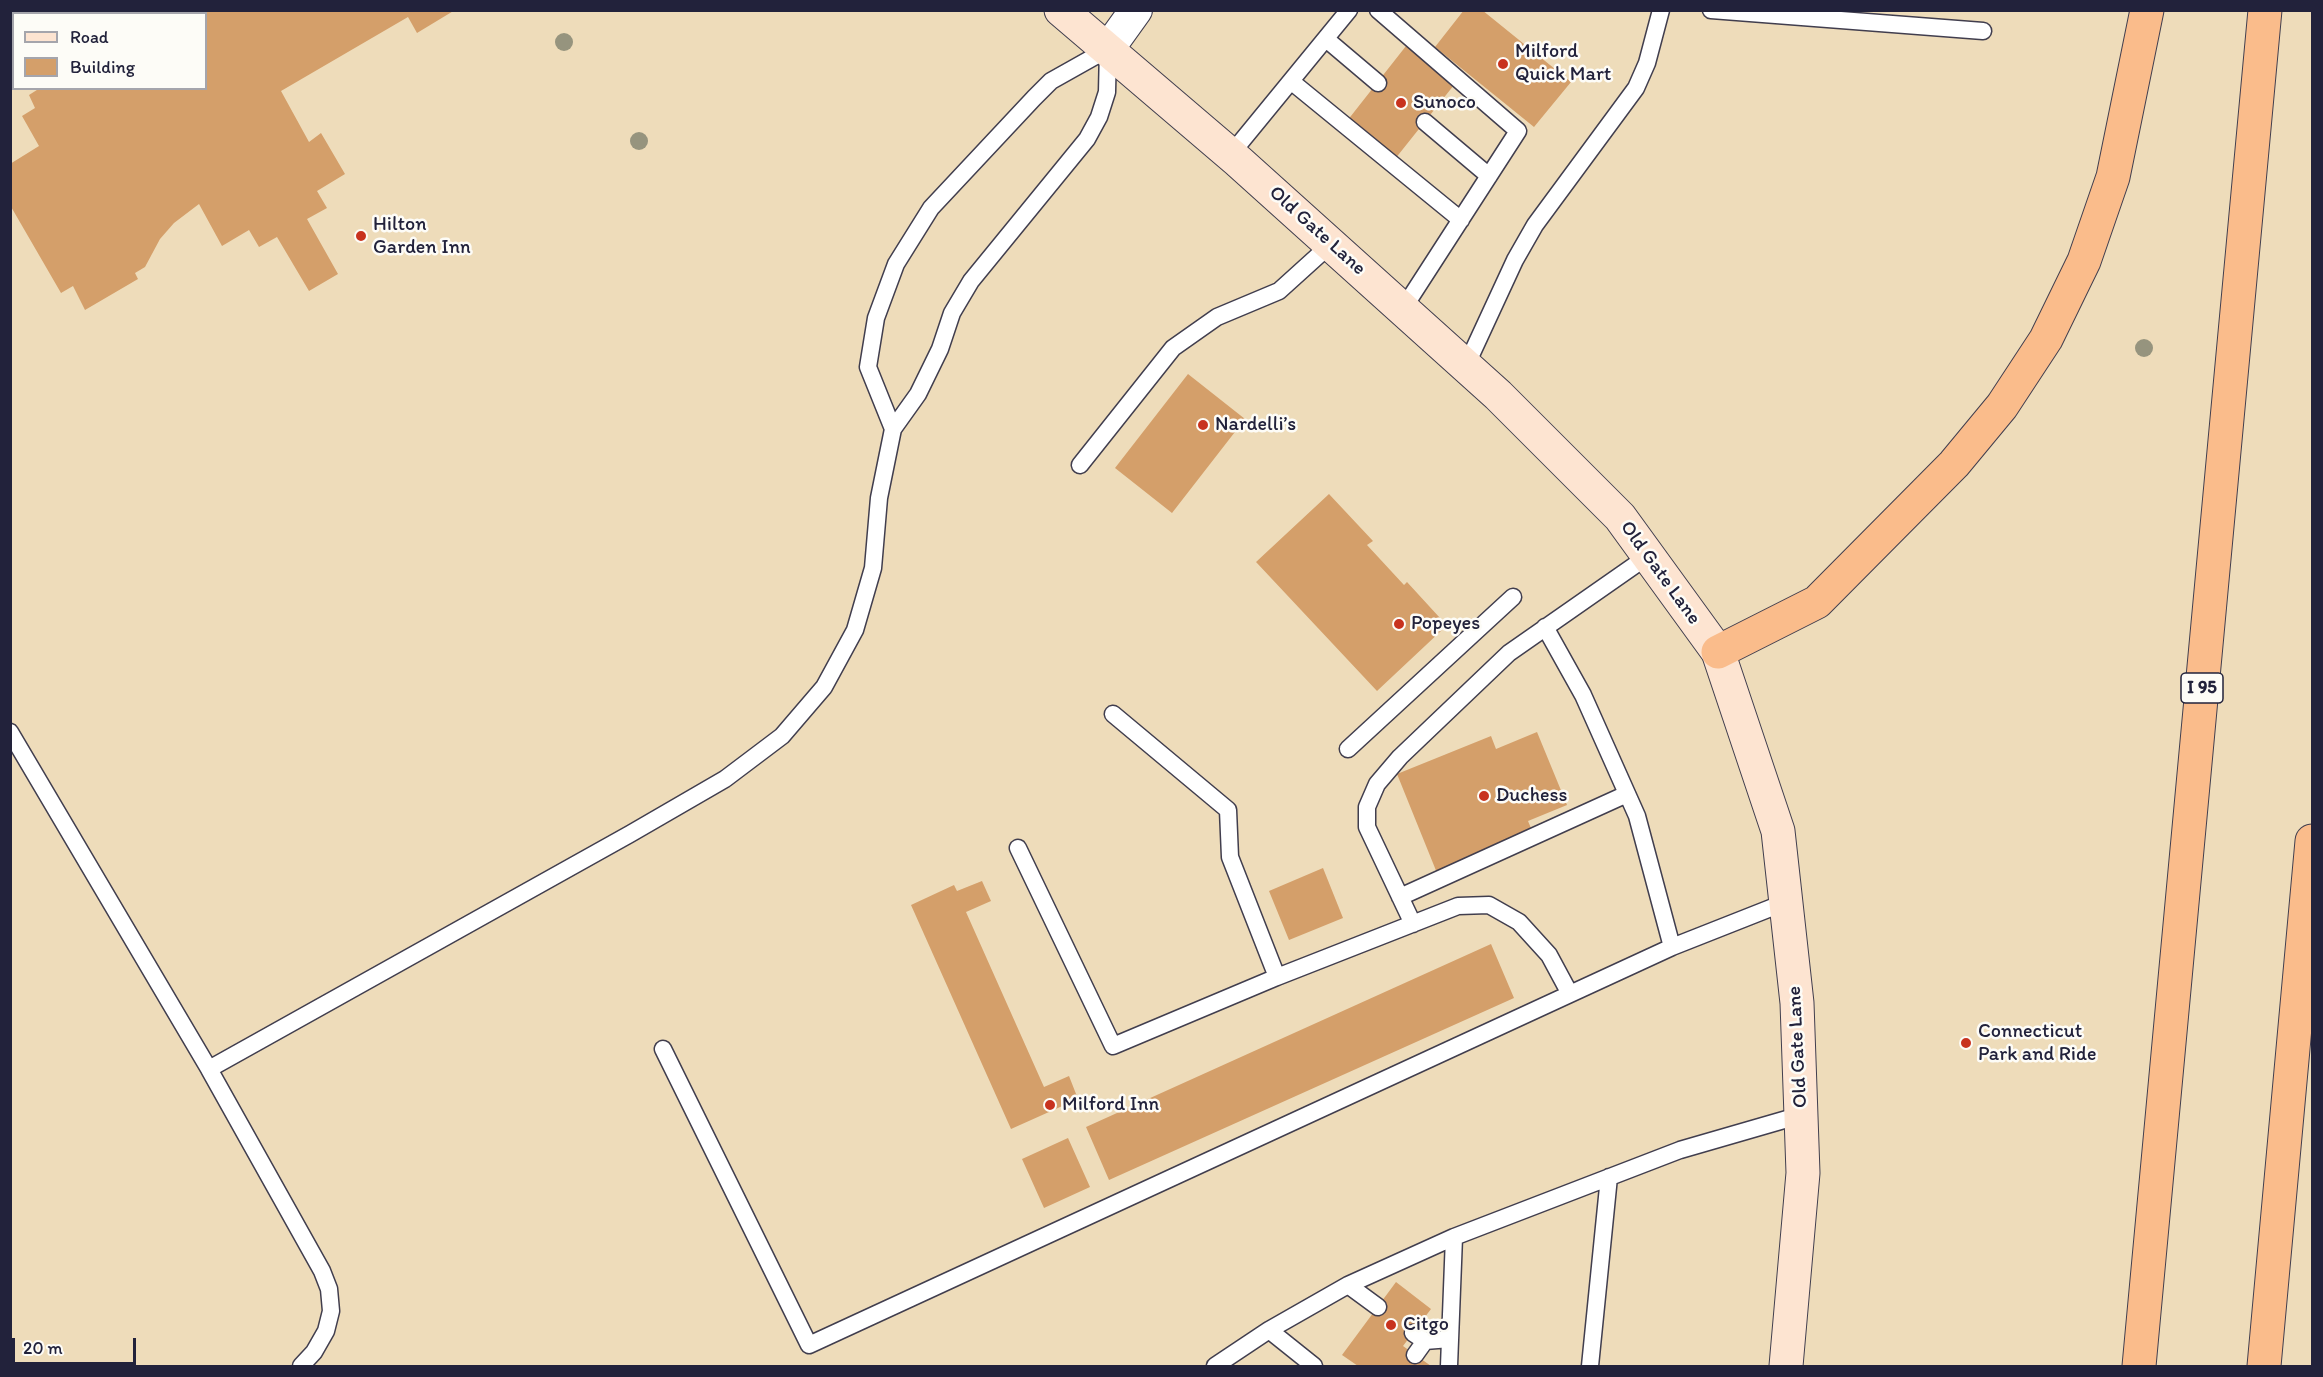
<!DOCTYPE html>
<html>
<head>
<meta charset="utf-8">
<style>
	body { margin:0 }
	#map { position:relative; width:2323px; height:1377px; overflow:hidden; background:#eedcba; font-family:Itim,sans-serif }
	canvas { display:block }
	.frame { position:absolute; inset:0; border:12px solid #22223b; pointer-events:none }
	.legend { position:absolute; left:12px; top:12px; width:195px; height:78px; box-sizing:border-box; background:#fdfcf7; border:2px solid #a5a5ac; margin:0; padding:8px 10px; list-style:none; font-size:18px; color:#22223b }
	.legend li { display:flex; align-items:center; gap:12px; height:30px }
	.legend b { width:30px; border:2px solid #a5a5ac }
	.scale { position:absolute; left:12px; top:1338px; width:124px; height:27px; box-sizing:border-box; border:3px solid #22223b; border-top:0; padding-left:8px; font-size:18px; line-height:21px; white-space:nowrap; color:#22223b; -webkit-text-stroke:4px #fdfcf7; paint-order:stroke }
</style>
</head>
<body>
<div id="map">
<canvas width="2323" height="1377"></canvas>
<div class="frame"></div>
<ul class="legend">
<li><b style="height:8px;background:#fde4d1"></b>Road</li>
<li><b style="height:16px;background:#d49f6a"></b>Building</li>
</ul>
<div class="scale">20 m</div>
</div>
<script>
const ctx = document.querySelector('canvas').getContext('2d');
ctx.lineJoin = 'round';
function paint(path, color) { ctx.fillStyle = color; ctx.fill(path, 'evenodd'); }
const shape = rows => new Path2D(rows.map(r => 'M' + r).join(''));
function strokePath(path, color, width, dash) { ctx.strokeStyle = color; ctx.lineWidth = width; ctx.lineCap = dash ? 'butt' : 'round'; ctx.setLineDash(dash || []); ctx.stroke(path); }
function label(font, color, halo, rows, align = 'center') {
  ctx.font = font + ' Itim,sans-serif'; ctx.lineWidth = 5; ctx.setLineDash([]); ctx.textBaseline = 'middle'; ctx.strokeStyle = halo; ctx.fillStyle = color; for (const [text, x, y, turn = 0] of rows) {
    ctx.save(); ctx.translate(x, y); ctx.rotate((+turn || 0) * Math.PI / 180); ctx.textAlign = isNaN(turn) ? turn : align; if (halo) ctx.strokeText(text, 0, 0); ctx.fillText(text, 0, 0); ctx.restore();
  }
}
const building = shape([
	[176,10,455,10,417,33,408,17,281,91,309,142,321,133,345,174,317,191,327,208,307,219,338,274,309,291,277,237,259,247,249,230,222,246,199,204,174,223,160,239,145,267,135,273,138,279,85,310,73,286,61,293,10,205,10,164,39,146,22,116,35,108,29,95,40,88,206,88,206,14,171,14],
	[1464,10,1482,10,1571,82,1534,127,1435,47],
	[1406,46,1454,85,1395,159,1347,121],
	[1188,374,1245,419,1172,513,1115,468],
	[1329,494,1373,541,1367,545,1404,585,1407,582,1440,618,1436,622,1442,630,1377,691,1256,562],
	[1537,732,1567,805,1528,821,1533,833,1437,873,1397,774,1491,736,1496,749],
	[1323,868,1343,918,1289,940,1269,891],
	[982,881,991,901,966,912,1044,1087,1069,1076,1078,1099,1011,1129,911,905,954,885,957,891],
	[1491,944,1514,998,1109,1180,1086,1127],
	[1068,1138,1090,1187,1044,1208,1022,1159],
	[1396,1282,1431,1309,1403,1346,1431,1366,1358,1366,1342,1355]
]);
const lane = shape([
	[1378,10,1518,131,1403,309],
	[1711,10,1983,31],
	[1326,39,1378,83],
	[1292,82,1461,220],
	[1425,122,1489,176],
	[1231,154,1349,10],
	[1466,366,1515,260,1535,225,1636,88,1647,63,1661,10],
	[1080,465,1173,348,1217,317,1279,291,1331,244],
	[1545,627,1583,695,1637,816,1672,947],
	[1113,714,1228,810,1230,857,1277,977],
	[10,732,209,1069,322,1271,329,1289,331,1311,326,1331,314,1352,301,1366],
	[1348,749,1513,597],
	[1018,848,1113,1046,1277,977,1458,906,1489,905,1519,922,1549,955,1570,994,1672,947,1786,902],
	[1400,897,1627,794],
	[1413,924,1367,827,1367,807,1377,784,1400,757,1509,653,1648,556],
	[663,1049,809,1345,1570,994],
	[209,1069,630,834,725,779,782,736,824,687,855,630,873,568,879,498,893,429,918,394,940,349,952,313,971,281,1087,139,1099,117,1107,92,1108,49,1051,81,1034,98,931,208,896,264,876,318,868,367,893,429],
	[1348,1285,1378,1307],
	[1269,1330,1314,1366],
	[1413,1333,1425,1341,1450,1339],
	[1415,1355,1425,1341],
	[1215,1366,1269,1330,1348,1285,1454,1237,1680,1150,1801,1115],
	[1449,1366,1454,1237],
	[1590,1366,1609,1177]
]);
const street = shape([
	[1108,49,1136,10]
]);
const secondary = shape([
	[1061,10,1238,161,1498,395,1620,517,1718,652,1778,831,1797,1003,1803,1173,1786,1366]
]);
const highway = shape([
	[1718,652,1817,602,1954,464,2002,406,2046,339,2084,261,2113,177,2147,10],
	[2139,1366,2265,10],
	[2264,1366,2312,841]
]);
const trees = [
	[564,42],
	[639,141],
	[2144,348]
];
const markers = [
	[1503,64,6,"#c8321e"],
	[1401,103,6,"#c8321e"],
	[361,236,6,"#c8321e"],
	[1203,425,6,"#c8321e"],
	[1399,624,6,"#c8321e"],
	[1484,796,6,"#c8321e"],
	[1966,1043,6,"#c8321e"],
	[1050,1105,6,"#c8321e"],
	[1391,1325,6,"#c8321e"]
];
const shields = [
	[2202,688,42]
];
const shieldNames = [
	["I 95",2202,688]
];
const poiNames = [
	["Milford",1515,52],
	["Quick Mart",1515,75],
	["Sunoco",1413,103],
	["Hilton",373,225],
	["Garden Inn",373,248],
	["Nardelli’s",1215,425],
	["Popeyes",1411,624],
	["Duchess",1496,796],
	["Connecticut",1978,1032],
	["Park and Ride",1978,1055],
	["Milford Inn",1062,1105],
	["Citgo",1403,1325]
];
const streetNames = [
	["Old Gate Lane",1317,231,42],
	["Old Gate Lane",1660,573,54],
	["Old Gate Lane",1798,1047,-93]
];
paint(building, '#d49f6a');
strokePath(lane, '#413e4e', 19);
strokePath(street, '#413e4e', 34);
strokePath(secondary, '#413e4e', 35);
strokePath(highway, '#413e4e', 35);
strokePath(lane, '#fff', 16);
strokePath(street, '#fff', 32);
strokePath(secondary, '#fde4d1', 33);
strokePath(highway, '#fabc8b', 33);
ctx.fillStyle = '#96947e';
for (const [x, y] of trees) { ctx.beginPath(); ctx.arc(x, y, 9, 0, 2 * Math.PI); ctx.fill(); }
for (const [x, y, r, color] of markers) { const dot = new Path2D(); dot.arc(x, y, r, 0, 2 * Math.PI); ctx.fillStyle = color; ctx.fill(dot); strokePath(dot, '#fdfcf7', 2); }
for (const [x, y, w] of shields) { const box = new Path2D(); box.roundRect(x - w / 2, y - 15, w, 30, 4.5); ctx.fillStyle = '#fdfcf7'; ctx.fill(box); strokePath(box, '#22223b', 1.5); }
label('bold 18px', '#22223b', null, shieldNames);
label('20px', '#22223b', '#fdfcf7', poiNames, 'left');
label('20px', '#22223b', '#fdfcf7', streetNames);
</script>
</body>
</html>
